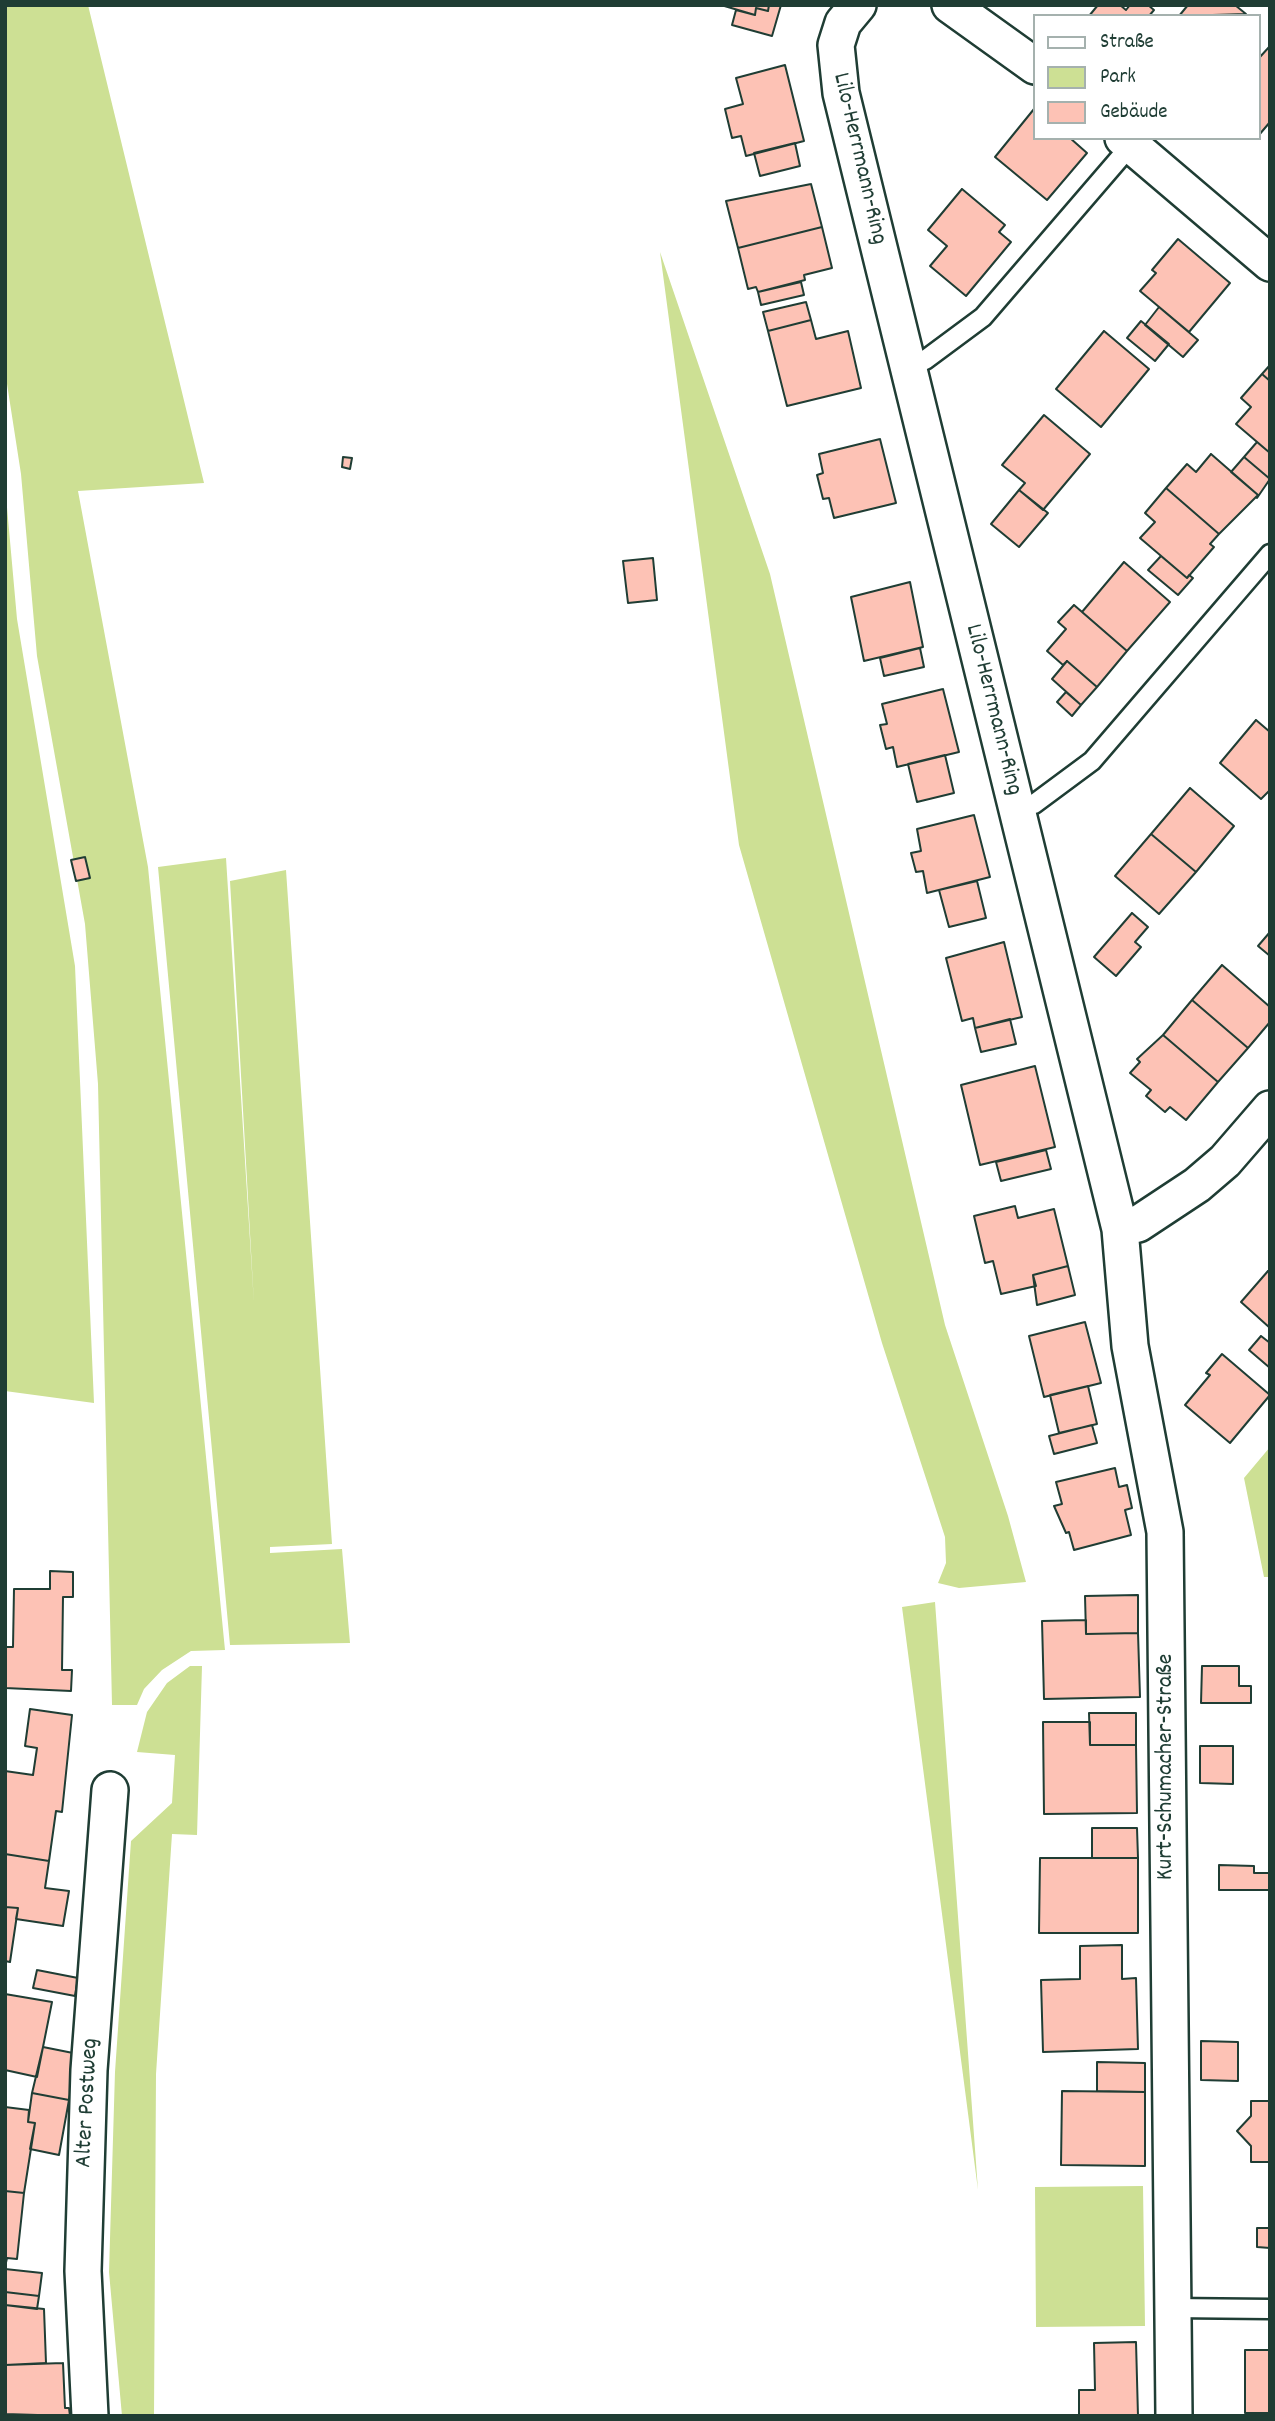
<!DOCTYPE html>
<html>
<head>
<meta charset="utf-8">
<style>
	body { margin:0 }
	#map { position:relative; width:1275px; height:2421px; overflow:hidden; background:#fff; font-family:Dekko,sans-serif }
	canvas { display:block }
	.frame { position:absolute; inset:0; border:7px solid #1f3d34; pointer-events:none }
	.legend { position:absolute; left:1033px; top:14px; width:228px; height:126px; box-sizing:border-box; background:#fff; border:2px solid #a5b1ae; margin:0; padding:9px 12px; list-style:none; font-size:21px; color:#1f3d34 }
	.legend li { display:flex; align-items:center; gap:14px; height:35px }
	.legend b { width:35px; border:2px solid #a5b1ae }
</style>
</head>
<body>
<div id="map">
<canvas width="1275" height="2421"></canvas>
<div class="frame"></div>
<ul class="legend">
<li><b style="height:9px;background:#fff"></b>Straße</li>
<li><b style="height:19px;background:#cde094"></b>Park</li>
<li><b style="height:19px;background:#fdc2b5"></b>Gebäude</li>
</ul>
</div>
<script>
const ctx = document.querySelector('canvas').getContext('2d');
ctx.lineJoin = 'round';
function paint(path, color) { ctx.fillStyle = color; ctx.fill(path, 'evenodd'); }
const shape = rows => new Path2D(rows.map(r => 'M' + r).join(''));
function strokePath(path, color, width, dash) { ctx.strokeStyle = color; ctx.lineWidth = width; ctx.lineCap = dash ? 'butt' : 'round'; ctx.setLineDash(dash || []); ctx.stroke(path); }
function label(font, color, halo, rows, align = 'center') {
  ctx.font = font + ' Dekko,sans-serif'; ctx.lineWidth = 5; ctx.setLineDash([]); ctx.textBaseline = 'middle'; ctx.strokeStyle = halo; ctx.fillStyle = color; for (const [text, x, y, turn = 0] of rows) {
    ctx.save(); ctx.translate(x, y); ctx.rotate((+turn || 0) * Math.PI / 180); ctx.textAlign = isNaN(turn) ? turn : align; if (halo) ctx.strokeText(text, 0, 0); ctx.fillText(text, 0, 0); ctx.restore();
  }
}
const green = shape([
	[5,5,88,5,204,483,78,491,148,867,225,1650,191,1651,162,1670,144,1689,137,1705,112,1705,98,1084,85,924,37,656,21,474,5,371],
	[660,252,770,574,945,1325,1008,1516,1026,1582,959,1588,938,1583,946,1563,945,1537,882,1343,739,845],
	[5,485,17,619,75,966,94,1403,5,1391],
	[226,858,254,1304,230,881,286,870,332,1544,270,1547,270,1553,342,1549,350,1643,230,1645,158,867],
	[1270,1447,1270,1577,1264,1577,1244,1478],
	[935,1602,978,2190,902,1607],
	[190,1666,202,1666,197,1835,172,1834,156,2074,154,2416,122,2416,109,2272,115,2072,131,1841,172,1803,175,1755,137,1752,147,1712,167,1683],
	[1143,2186,1145,2326,1036,2327,1035,2187]
]);
const building = shape([
	[721,5,769,5,768,11,756,8,755,15,721,5],
	[769,5,781,5,772,36,732,25,736,10,755,15,756,8,768,11,769,5],
	[1098,5,1120,5,1126,10,1130,5,1148,5,1154,10,1149,16,1089,16,1098,5],
	[1188,5,1235,5,1246,14,1179,16,1188,5],
	[1270,46,1270,122,1259,135,1259,58,1270,46],
	[785,65,804,141,746,156,741,136,732,138,725,109,743,104,736,78,785,65],
	[1034,109,1035,138,1070,138,1087,153,1047,200,995,157,1034,109],
	[795,143,800,166,760,176,754,153,795,143],
	[811,184,822,227,738,248,726,201,811,184],
	[962,189,1005,225,999,232,1011,242,966,296,930,266,947,246,928,230,962,189],
	[822,227,832,268,804,275,805,280,758,292,756,287,748,289,738,248,822,227],
	[1178,239,1230,283,1189,332,1140,291,1156,273,1152,270,1178,239],
	[801,282,804,295,761,305,758,292,801,282],
	[806,302,811,320,768,331,763,312,806,302],
	[1159,307,1198,340,1183,357,1145,325,1159,307],
	[811,320,816,339,848,331,861,388,787,406,768,331,811,320],
	[1141,321,1169,344,1155,361,1127,338,1141,321],
	[1104,331,1149,369,1101,427,1056,389,1104,331],
	[1270,365,1270,381,1262,374,1270,365],
	[1262,374,1270,381,1270,453,1236,424,1251,407,1241,398,1262,374],
	[1044,415,1090,454,1043,510,1019,490,1025,483,1002,465,1044,415],
	[880,439,896,503,834,518,829,498,823,499,817,475,823,473,819,454,880,439],
	[1257,442,1270,453,1270,479,1244,457,1257,442],
	[1211,454,1258,495,1219,534,1166,488,1187,464,1196,472,1211,454],
	[343,457,352,458,350,469,342,467,343,457],
	[1244,457,1270,479,1257,498,1258,495,1231,472,1244,457],
	[1166,488,1219,534,1210,544,1214,547,1187,578,1140,538,1155,522,1145,513,1166,488],
	[1019,490,1048,513,1019,547,991,524,1019,490],
	[1161,556,1187,578,1189,575,1193,578,1178,595,1148,570,1161,556],
	[653,558,657,600,628,603,623,561,653,558],
	[1124,562,1170,602,1127,651,1082,612,1124,562],
	[910,582,923,647,864,661,851,597,910,582],
	[1074,605,1127,651,1097,687,1067,661,1063,665,1047,651,1066,629,1058,622,1074,605],
	[920,648,924,667,884,676,880,658,920,648],
	[1067,661,1097,687,1081,705,1052,679,1067,661],
	[943,689,959,752,897,767,893,747,886,749,880,725,887,724,882,704,943,689],
	[1066,692,1081,705,1072,716,1057,702,1066,692],
	[1256,720,1270,732,1270,790,1261,799,1220,763,1256,720],
	[945,755,954,793,917,802,908,764,945,755],
	[1190,788,1234,826,1196,872,1151,834,1190,788],
	[974,815,990,877,927,893,923,871,916,872,911,853,921,851,917,829,974,815],
	[1151,834,1196,872,1159,914,1115,876,1151,834],
	[85,857,90,878,76,881,71,860,85,857],
	[977,881,986,918,949,927,939,890,977,881],
	[1132,913,1148,927,1135,942,1141,947,1116,976,1094,957,1132,913],
	[1270,932,1270,956,1258,946,1270,932],
	[1004,942,1022,1017,975,1028,973,1018,962,1021,946,958,1004,942],
	[1222,965,1270,1007,1270,1022,1248,1048,1192,1000,1222,965],
	[1192,1000,1248,1048,1218,1082,1163,1035,1192,1000],
	[1010,1019,1016,1044,981,1052,975,1028,1010,1019],
	[1163,1035,1218,1082,1186,1120,1170,1107,1165,1112,1146,1096,1151,1090,1130,1073,1140,1062,1137,1059,1163,1035],
	[1035,1066,1055,1147,980,1165,961,1085,1035,1066],
	[1046,1150,1051,1169,1001,1181,996,1162,1046,1150],
	[1015,1206,1018,1218,1054,1209,1068,1266,1033,1275,1036,1286,1001,1294,993,1261,985,1263,974,1216,1015,1206],
	[1068,1266,1075,1295,1037,1305,1033,1275,1068,1266],
	[1268,1271,1270,1273,1270,1328,1241,1302,1268,1271],
	[1085,1322,1101,1383,1044,1397,1029,1336,1085,1322],
	[1261,1336,1270,1343,1270,1368,1249,1350,1261,1336],
	[1222,1354,1270,1395,1230,1443,1185,1405,1210,1375,1206,1373,1222,1354],
	[1088,1386,1097,1424,1059,1433,1050,1395,1088,1386],
	[1092,1425,1097,1443,1054,1454,1049,1436,1092,1425],
	[1115,1468,1119,1487,1127,1485,1132,1508,1125,1510,1131,1535,1074,1550,1069,1532,1066,1533,1054,1506,1062,1504,1056,1482,1115,1468],
	[50,1571,73,1572,73,1597,63,1597,62,1670,72,1670,71,1691,5,1688,5,1647,13,1647,14,1589,50,1589,50,1571],
	[1138,1595,1138,1633,1086,1634,1085,1596,1138,1595],
	[1086,1620,1086,1634,1138,1633,1140,1697,1044,1699,1042,1621,1086,1620],
	[1202,1666,1239,1666,1239,1686,1251,1686,1251,1703,1201,1703,1202,1666],
	[30,1709,72,1715,62,1812,56,1811,49,1861,5,1854,5,1771,33,1775,37,1748,25,1746,30,1709],
	[1089,1713,1136,1713,1136,1745,1090,1745,1089,1713],
	[1043,1722,1090,1722,1090,1745,1136,1745,1137,1813,1044,1814,1043,1722],
	[1200,1746,1233,1746,1233,1784,1200,1783,1200,1746],
	[1092,1828,1137,1828,1138,1858,1092,1858,1092,1828],
	[5,1854,49,1861,45,1888,69,1891,63,1926,16,1919,18,1908,5,1907,5,1854],
	[1040,1858,1138,1858,1138,1933,1039,1933,1040,1858],
	[1219,1865,1254,1866,1254,1873,1270,1873,1270,1890,1219,1890,1219,1865],
	[5,1907,18,1908,10,1962,5,1961,5,1907],
	[1122,1945,1122,1979,1136,1978,1138,2049,1043,2052,1041,1980,1080,1979,1080,1946,1122,1945],
	[37,1970,78,1978,75,1996,33,1988,37,1970],
	[5,1994,52,2002,37,2077,5,2070,5,1994],
	[1201,2041,1238,2042,1238,2081,1201,2080,1201,2041],
	[43,2047,78,2054,69,2100,32,2093,43,2047],
	[1097,2062,1145,2063,1145,2092,1097,2091,1097,2062],
	[1062,2091,1145,2092,1145,2166,1061,2165,1062,2091],
	[32,2093,69,2100,59,2155,30,2149,35,2123,28,2122,32,2093],
	[1251,2101,1270,2101,1270,2162,1251,2162,1251,2146,1237,2131,1251,2116,1251,2101],
	[5,2107,29,2110,28,2122,35,2123,24,2193,5,2191,5,2107],
	[5,2191,24,2193,17,2259,7,2258,5,2267,5,2191],
	[1257,2228,1270,2228,1270,2248,1257,2247,1257,2228],
	[5,2269,42,2273,39,2296,5,2292,5,2269],
	[5,2292,39,2296,37,2309,5,2305,5,2292],
	[5,2305,44,2309,46,2363,5,2365,5,2305],
	[1136,2342,1138,2416,1079,2416,1079,2390,1095,2390,1094,2343,1136,2342],
	[1245,2350,1270,2350,1270,2413,1245,2413,1245,2350],
	[63,2363,65,2408,69,2408,70,2416,5,2414,5,2365,63,2363]
]);
const lane = shape([
	[907,365,925,360,983,317,1131,145],
	[1016,808,1034,804,1092,761,1270,554],
	[1171,2308,1270,2309]
]);
const street = shape([
	[858,5,843,23,836,45,841,93,1120,1229,1130,1346,1165,1532,1174,2416],
	[950,5,1035,66],
	[1123,138,1270,263],
	[1120,1229,1138,1224,1197,1185,1225,1161,1270,1109],
	[90,2416,83,2271,89,2070,110,1790]
]);
const streetNames = [
	["Lilo-Herrmann-Ring",858,159,77],
	["Lilo-Herrmann-Ring",992,710,76],
	["Kurt-Schumacher-Straße",1168,1767,-90],
	["Alter Postweg",89,2103,-87]
];
paint(green, '#cde094');
paint(building, '#fdc2b5');
strokePath(building, '#1f3d34', 2);
strokePath(lane, '#1f3d34', 23);
strokePath(street, '#1f3d34', 40);
strokePath(lane, '#fff', 18);
strokePath(street, '#fff', 35);
label('24px', '#1f3d34', '#fff', streetNames);
</script>
</body>
</html>
